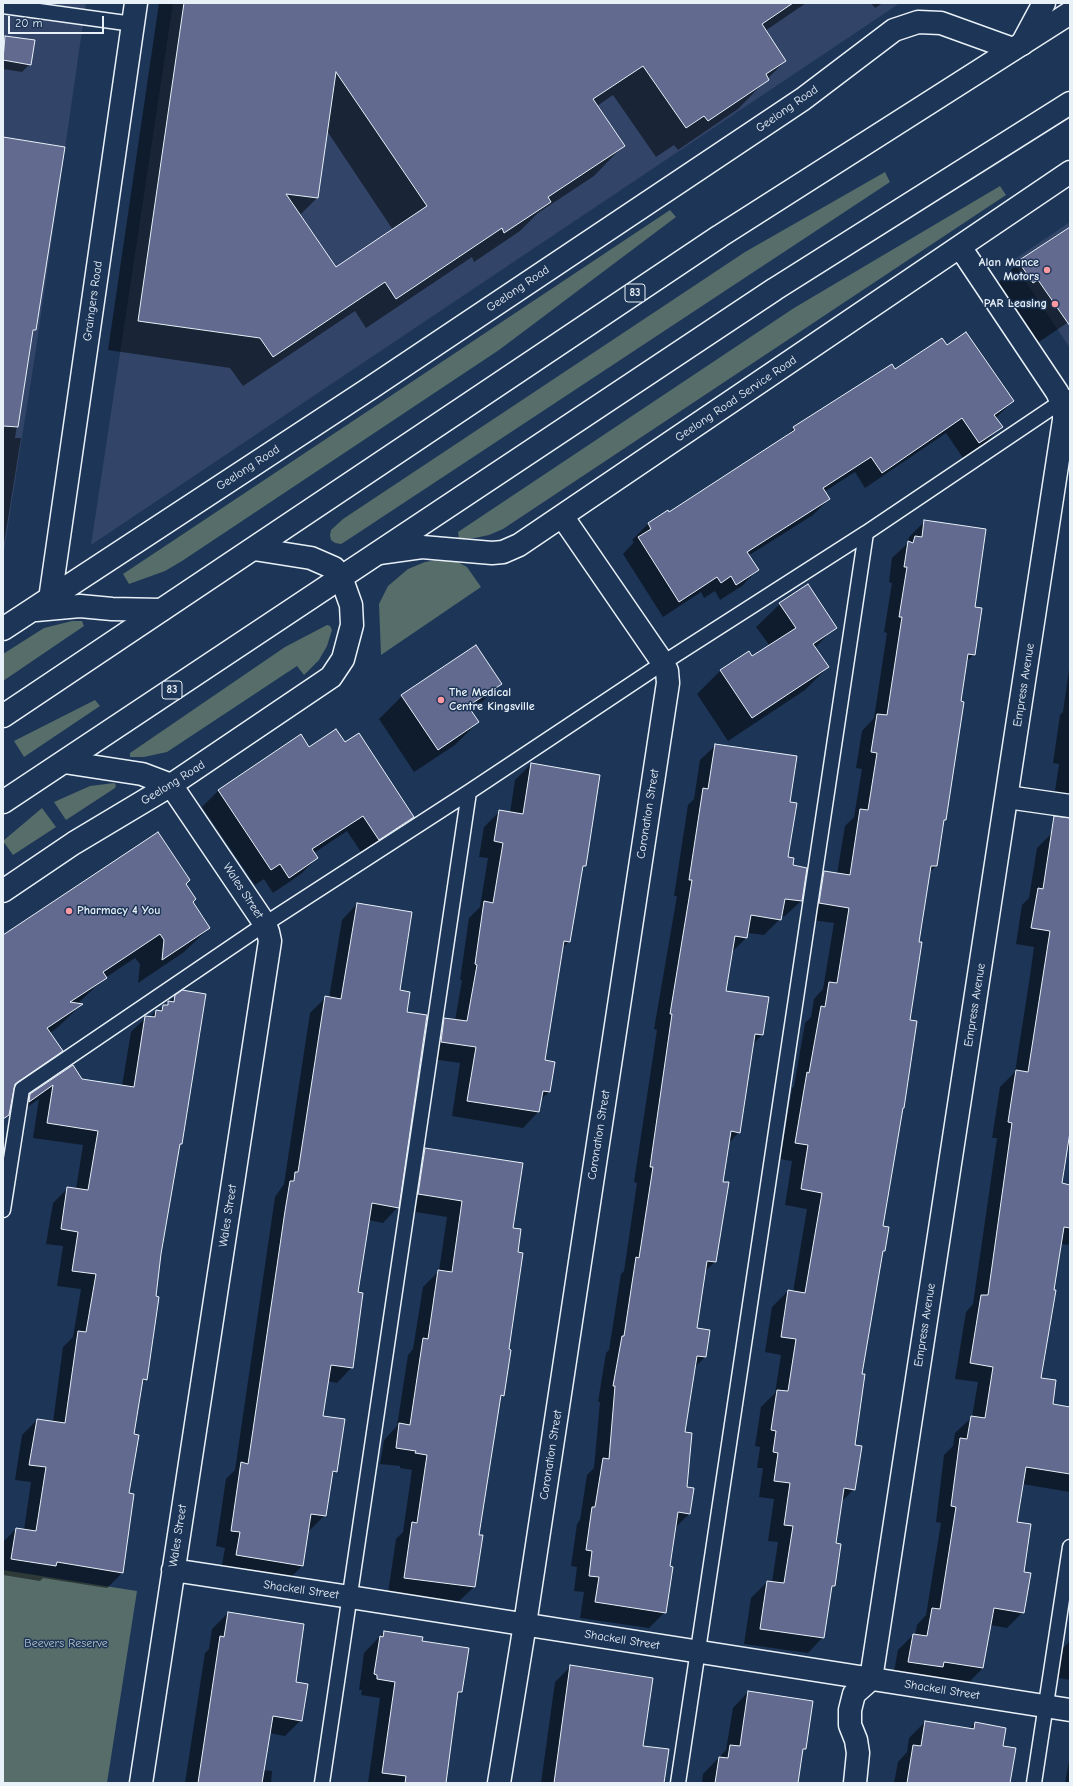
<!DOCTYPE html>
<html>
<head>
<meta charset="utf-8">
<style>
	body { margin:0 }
	#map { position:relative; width:1073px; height:1786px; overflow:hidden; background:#1d3557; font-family:"Comic Neue",sans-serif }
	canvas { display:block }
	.frame { position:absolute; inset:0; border:4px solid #e8f1f8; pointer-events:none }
	.scale { position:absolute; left:8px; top:16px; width:96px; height:18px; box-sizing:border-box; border:2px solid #e8f1f8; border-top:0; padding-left:5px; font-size:12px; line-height:14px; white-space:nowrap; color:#e8f1f8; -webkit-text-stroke:3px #1d3557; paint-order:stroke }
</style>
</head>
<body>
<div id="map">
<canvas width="1073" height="1786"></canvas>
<div class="frame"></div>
<div class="scale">20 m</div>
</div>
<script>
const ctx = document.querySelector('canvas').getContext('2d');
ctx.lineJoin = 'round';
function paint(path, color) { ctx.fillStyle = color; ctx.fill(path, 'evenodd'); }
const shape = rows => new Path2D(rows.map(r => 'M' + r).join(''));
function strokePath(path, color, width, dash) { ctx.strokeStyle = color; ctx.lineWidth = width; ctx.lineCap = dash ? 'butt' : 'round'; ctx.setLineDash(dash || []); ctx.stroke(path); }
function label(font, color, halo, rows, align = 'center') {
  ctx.font = font + ' "Comic Neue",sans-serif'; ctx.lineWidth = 3; ctx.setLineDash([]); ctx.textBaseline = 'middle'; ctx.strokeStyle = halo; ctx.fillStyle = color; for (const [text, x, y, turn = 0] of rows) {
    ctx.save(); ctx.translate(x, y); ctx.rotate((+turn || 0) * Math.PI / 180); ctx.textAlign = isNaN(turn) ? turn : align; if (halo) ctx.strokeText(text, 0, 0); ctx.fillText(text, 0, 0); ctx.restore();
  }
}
const built = shape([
	[3,3,86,3,36,349,3,557],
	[173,3,900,3,91,545],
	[1070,222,1070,348,1012,261]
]);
const green = shape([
	[885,172,890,182,346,541,341,544,335,543,331,540,330,535,331,530,343,519,745,252],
	[1000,186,1006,195,503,529,489,535,475,538,459,539,458,532,794,308],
	[670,210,676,217,499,350,182,561,165,571,129,584,123,574],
	[443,559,456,561,467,567,481,587,381,655,379,604,388,586,408,569,425,562],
	[72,621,82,621,84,626,3,681,3,654,44,628],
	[327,625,330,626,332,630,327,646,319,660,304,675,297,666,167,752,144,757,130,757,130,753,285,647],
	[95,700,100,706,24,757,14,741],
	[114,783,116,785,115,788,66,820,54,802,90,786],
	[42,808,56,827,13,855,3,841],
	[3,1570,137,1591,107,1783,3,1783]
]);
const shadow = shape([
	[159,3,806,3,765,31,785,61,738,109,678,150,674,145,656,157,613,95,597,106,623,146,594,176,538,213,520,231,474,262,472,257,366,328,355,311,243,386,230,368,108,350],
	[327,131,393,230,335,269,299,216,317,198],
	[871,3,883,3,875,8],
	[5,37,30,64,22,72,3,69,3,39],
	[3,138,35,330,31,334,15,438,21,438,3,550],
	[1070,228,1070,321,1033,346,989,292,1019,262],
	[947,347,1013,401,996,418,1002,426,986,442,963,458,946,433,865,488,855,472,824,492,829,499,813,515,748,556,757,570,742,586,720,600,715,591,704,598,701,592,663,617,623,554,634,542,632,540,648,524,668,511,669,513,779,442,794,428,895,371],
	[925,521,974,608,974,654,966,662,945,819,943,822,936,866,929,873,918,943,909,1021,901,1110,882,1226,884,1251,881,1254,861,1375,853,1446,854,1489,841,1502,835,1544,834,1586,830,1589,823,1637,808,1653,744,1644,751,1598,767,1582,772,1582,778,1542,768,1541,774,1499,759,1497,763,1468,757,1468,760,1447,755,1446,761,1407,775,1393,781,1355,765,1352,772,1307,788,1291,793,1292,807,1209,785,1205,792,1161,780,1159,792,1089,794,1086,805,1023,811,1017,814,999,823,989,834,923,804,919,808,887,824,872,837,874,845,826,854,817,862,769,856,768,862,731,874,718,887,633,884,632,892,583,889,582,892,558,908,543,909,537],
	[780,604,835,627,815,648,828,667,805,690,728,741,697,694,720,671,748,652,752,658,770,646,756,627],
	[1070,662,1070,793,1055,791,1059,764,1053,763,1060,715,1063,712],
	[500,684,477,707,471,711,478,722,455,745,414,772,379,719,402,696],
	[301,736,309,748,413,817,397,833,363,855,347,831,314,853,317,858,301,874,273,893,264,879,255,885,202,807,218,791],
	[716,745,788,803,787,858,791,866,801,901,785,916,781,916,780,919,764,935,747,933,746,938,731,953,725,991,762,1035,752,1045,739,1132,729,1143,722,1182,715,1262,704,1272,696,1329,705,1357,695,1367,684,1433,686,1487,689,1514,675,1528,665,1612,649,1628,580,1618,584,1592,574,1591,577,1567,571,1566,577,1524,580,1520,587,1475,594,1468,600,1402,598,1402,606,1353,609,1350,621,1274,624,1271,637,1183,634,1182,657,1030,654,1029,677,896,674,896,688,805,694,799,700,760],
	[531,764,585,866,581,870,569,941,561,950,543,1061,549,1092,540,1100,538,1112,523,1128,452,1116,460,1063,425,1058,429,1035,444,1019,455,1021,462,980,460,980,469,918,480,907,488,858,479,857,484,827,500,811,510,813,515,780],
	[1053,832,1070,834,1070,1149,1066,1149,1061,1184,1070,1186,1070,1243,1067,1245,1060,1244,1040,1379,1051,1405,1070,1408,1070,1492,1022,1484,1016,1523,1022,1573,1023,1612,1007,1628,990,1625,983,1668,967,1684,893,1677,898,1650,913,1635,915,1635,917,1625,926,1615,941,1523,936,1522,944,1455,953,1446,955,1433,972,1417,978,1382,955,1379,966,1312,973,1304,997,1138,992,1138,1000,1087,1015,1072,1030,976,1034,947,1016,944,1022,905,1029,898,1037,848],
	[185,884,192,902,209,928,184,952,138,983,140,964,135,958,105,978,77,1004,81,1005,57,1028,50,1033,62,1051,38,1075,12,1092,8,1114,3,1120,3,936],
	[357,904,398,991,406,1013,398,1207,383,1223,368,1220,356,1293,352,1367,337,1383,327,1381,322,1416,336,1471,331,1476,325,1515,309,1531,307,1530,302,1566,287,1581,221,1570,225,1548,216,1546,226,1479,235,1470,275,1197,284,1184,310,1013,326,997,329,998,342,920],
	[176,996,181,1143,179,1146,160,1254,146,1379,141,1385,133,1435,122,1573,107,1588,43,1578,40,1581,3,1575,3,1542,16,1529,24,1530,31,1482,15,1480,22,1435,37,1420,53,1422,63,1347,73,1337,81,1289,57,1286,63,1246,46,1244,53,1203,68,1188,76,1189,83,1145,33,1138,39,1099,14,1116,15,1110,30,1095,73,1066,82,1080,122,1086,131,1032,146,1017,150,1017,156,1011,158,1011],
	[425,1149,512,1228,508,1350,503,1395,500,1399,478,1536,474,1587,458,1602,388,1593,396,1539,403,1532,412,1470,400,1468,400,1466,380,1464,384,1440,397,1426,408,1355,413,1349,423,1287,439,1271,447,1217,403,1210,409,1165],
	[228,1613,294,1683,301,1720,285,1736,269,1733,263,1770,272,1771,271,1783,185,1783,205,1653,209,1649,212,1629],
	[384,1632,421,1642,468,1649,461,1692,457,1697,444,1783,368,1783,380,1698,361,1695,362,1690,359,1690,364,1653],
	[1070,1641,1070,1680,1053,1677,1057,1654],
	[571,1666,642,1747,659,1783,541,1783,555,1682],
	[748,1692,805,1748,802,1752,797,1783,702,1783,703,1774,726,1750,733,1708],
	[925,1722,970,1729,975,1723,1002,1747,1008,1783,894,1783,898,1762,907,1752,909,1738],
	[1070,1760,1070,1783,1065,1783,1069,1761]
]);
const building = shape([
	[184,3,793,3,762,24,786,61,766,74,769,80,708,121,704,116,686,128,643,66,593,99,625,146,548,197,551,202,504,233,502,228,396,299,385,282,273,357,260,338,138,321,184,3],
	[336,72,427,206,336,267,286,194,318,198,336,72],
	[5,36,35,40,31,65,3,60,5,36],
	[3,137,65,147,36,330,33,330,18,427,3,426,3,137],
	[1070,227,1070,326,1038,280,1033,283,1018,261,1070,227],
	[966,332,1014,401,994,415,1003,427,979,443,962,418,882,473,871,457,823,488,830,499,747,552,759,570,736,585,731,576,721,583,717,577,679,602,638,537,651,529,648,523,668,510,669,512,795,430,793,427,892,364,895,369,942,338,947,345,966,332],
	[924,520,986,529,975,607,982,608,975,655,968,654,961,701,964,702,946,820,944,820,937,866,931,866,919,942,922,942,910,1020,917,1021,904,1108,903,1108,883,1226,889,1227,885,1251,883,1251,862,1374,865,1374,855,1445,862,1446,855,1490,844,1488,836,1543,841,1544,835,1586,832,1586,824,1638,760,1629,767,1581,784,1583,793,1526,784,1525,790,1483,774,1481,778,1453,773,1452,776,1431,771,1430,777,1390,788,1391,796,1339,781,1337,788,1290,805,1293,822,1193,801,1189,808,1145,795,1143,807,1072,809,1073,821,1006,825,1007,829,982,837,983,849,908,819,903,824,871,850,875,860,809,868,810,877,753,871,752,877,714,887,715,902,617,899,617,907,567,904,567,908,541,913,543,915,536,922,537,924,520],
	[808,584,837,628,813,644,829,667,752,718,720,670,749,651,752,656,796,628,779,603,808,584],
	[476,645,502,684,468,706,479,722,438,750,401,695,476,645],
	[336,729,345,742,359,733,414,817,379,840,363,816,312,849,318,858,289,878,280,864,271,870,218,790,301,734,309,747,336,729],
	[715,744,797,756,790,802,797,803,788,857,794,858,793,865,807,868,802,901,785,899,781,920,751,915,747,938,735,936,726,991,769,997,763,1035,755,1034,740,1133,731,1131,723,1182,729,1182,716,1262,707,1261,697,1328,710,1330,706,1357,697,1356,685,1432,692,1433,687,1487,694,1488,690,1514,678,1512,670,1566,673,1567,666,1613,595,1602,599,1577,589,1576,592,1551,586,1550,592,1507,595,1507,603,1458,609,1459,615,1386,613,1386,622,1336,624,1336,636,1257,639,1258,653,1167,650,1167,672,1014,670,1014,692,880,689,880,703,788,708,789,715,744],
	[531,763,600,775,586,866,583,866,570,942,564,941,545,1060,555,1062,550,1092,543,1091,539,1112,467,1101,476,1047,441,1042,444,1018,467,1021,477,965,475,964,484,901,493,903,503,843,494,841,499,810,523,814,531,763],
	[1054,816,1070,818,1070,1132,1062,1183,1070,1185,1070,1228,1064,1227,1054,1290,1056,1290,1041,1378,1056,1380,1053,1404,1070,1407,1070,1474,1026,1467,1017,1522,1031,1524,1024,1572,1031,1573,1024,1613,994,1608,983,1668,944,1662,943,1667,908,1662,913,1634,927,1636,932,1608,940,1609,956,1507,951,1506,960,1438,967,1439,971,1416,985,1418,993,1367,970,1363,981,1295,988,1295,1012,1123,1008,1122,1016,1070,1028,1072,1050,931,1031,928,1038,888,1043,889,1054,816],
	[158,832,190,880,186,884,196,899,193,902,210,928,162,960,164,940,160,934,103,972,107,978,70,1002,83,1004,47,1028,63,1051,15,1084,9,1115,3,1119,3,935,158,832],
	[357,903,412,912,400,990,410,992,407,1012,427,1015,399,1208,372,1203,358,1292,363,1293,353,1368,331,1365,323,1416,345,1419,337,1472,333,1471,326,1516,311,1514,303,1566,236,1555,240,1532,231,1531,241,1462,248,1464,285,1211,290,1181,294,1181,295,1172,298,1172,325,996,341,999,357,903],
	[182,990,206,994,182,1144,180,1144,161,1254,156,1296,159,1297,147,1380,143,1379,134,1434,139,1435,129,1493,134,1494,123,1573,57,1562,56,1566,11,1559,16,1528,36,1531,46,1467,29,1465,37,1419,65,1423,78,1331,86,1332,96,1274,72,1271,78,1232,61,1229,67,1187,88,1190,98,1131,47,1123,53,1085,29,1102,30,1094,73,1065,82,1079,134,1087,145,1016,155,1017,156,1010,162,1011,163,1005,168,1005,168,1001,174,1002,175,995,182,990],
	[425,1148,523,1163,513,1228,521,1229,518,1252,523,1253,509,1349,511,1350,504,1396,501,1395,479,1535,483,1535,475,1587,404,1578,412,1522,417,1523,427,1455,415,1453,416,1451,396,1448,399,1423,410,1425,423,1338,428,1339,438,1270,452,1272,462,1201,418,1194,425,1148],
	[228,1612,304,1624,296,1682,308,1684,302,1721,273,1716,262,1783,198,1783,220,1636,224,1637,228,1612],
	[384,1631,423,1637,422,1641,469,1648,462,1692,458,1692,446,1783,405,1783,406,1776,382,1773,395,1682,377,1679,377,1675,374,1674,380,1636,383,1637,384,1631],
	[570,1665,653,1678,643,1746,669,1749,664,1783,554,1783,570,1665],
	[748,1691,813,1701,806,1749,803,1749,798,1783,715,1783,719,1757,728,1758,730,1745,740,1746,748,1691],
	[925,1721,974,1729,975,1722,1006,1728,1003,1746,1016,1748,1010,1783,907,1783,913,1745,921,1746,925,1721]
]);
const lane = shape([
	[3,6,133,24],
	[3,1210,22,1089,265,924,469,792,663,663,866,533],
	[322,1783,469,792],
	[678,1783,866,533,1068,397],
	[1034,1783,1070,1547]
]);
const street = shape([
	[379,553,422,547,492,553,503,552,519,545,1070,172],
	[50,599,136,3],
	[36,610,80,606,112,609,161,610],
	[3,629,372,387,803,99,894,30,918,22,941,23,1013,49],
	[64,762,142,774,171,785,265,924,268,932,270,941,141,1783],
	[1007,797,1070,806],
	[3,891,74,843,171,785,331,677,343,659,352,625,351,605,341,577],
	[173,1570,350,1597,1070,1710],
	[499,1783,525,1624,668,683,667,671,663,663,562,516],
	[855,1783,858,1753,856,1740,850,1725,850,1710,854,1694,871,1679,1064,420,1064,407,1057,392,960,247]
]);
const primary = shape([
	[1022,44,1044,3]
]);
const highway = shape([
	[254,549,311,558,334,568,341,577],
	[3,716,720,236,1070,13],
	[3,802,775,289,1070,103]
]);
const markers = [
	[1047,270,4,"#ff9aa2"],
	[1055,304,4,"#ff9aa2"],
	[441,700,4,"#ff9aa2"],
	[69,911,4,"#ff9aa2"]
];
const shields = [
	[635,293,20],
	[172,690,20]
];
const shieldNames = [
	["83",635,293],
	["83",172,690]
];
const streetNames = [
	["Geelong Road",787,109,-35],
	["Geelong Road",518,289,-34],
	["Graingers Road",93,301,-82],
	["Geelong Road Service Road",736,399,-34],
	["Geelong Road",248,468,-33],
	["Empress Avenue",1024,685,-81],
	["Geelong Road",173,783,-32],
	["Coronation Street",648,814,-81],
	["Wales Street",243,891,57],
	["Empress Avenue",975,1005,-81],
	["Coronation Street",599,1135,-81],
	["Wales Street",228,1216,-81],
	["Empress Avenue",925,1325,-81],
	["Coronation Street",551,1455,-81],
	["Wales Street",178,1536,-81],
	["Shackell Street",301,1590,8],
	["Shackell Street",622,1640,9],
	["Shackell Street",942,1690,9]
];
const poiNames = [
	["Alan Mance",1039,263],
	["Motors",1039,277],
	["PAR Leasing",1047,304],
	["The Medical",449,693,"left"],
	["Centre Kingsville",449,707,"left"],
	["Pharmacy 4 You",77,911,"left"]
];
const parkNames = [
	["Beevers Reserve",66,1644]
];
paint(built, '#324568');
paint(green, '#566d6a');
paint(shadow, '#0007');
paint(building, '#636a90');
strokePath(building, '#e8f1f8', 1);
strokePath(lane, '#e8f1f8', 17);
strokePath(street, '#e8f1f8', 25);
strokePath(primary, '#e8f1f8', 25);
strokePath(highway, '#e8f1f8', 25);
strokePath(lane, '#1d3557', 14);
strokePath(street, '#1d3557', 22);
strokePath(primary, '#1d3557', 22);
strokePath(highway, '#1d3557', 22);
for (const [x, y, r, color] of markers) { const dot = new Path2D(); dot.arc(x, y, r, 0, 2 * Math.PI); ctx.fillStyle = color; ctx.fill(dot); strokePath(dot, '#1d3557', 1.5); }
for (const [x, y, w] of shields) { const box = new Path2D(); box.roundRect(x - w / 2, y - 9, w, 18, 3); ctx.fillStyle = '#1d3557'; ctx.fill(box); strokePath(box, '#e8f1f8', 1); }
label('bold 11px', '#e8f1f8', null, shieldNames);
label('12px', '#e8f1f8', '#1d3557', streetNames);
label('bold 12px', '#e8f1f8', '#1d3557', poiNames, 'right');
label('12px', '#b5c3c6', '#1d3557', parkNames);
</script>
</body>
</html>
